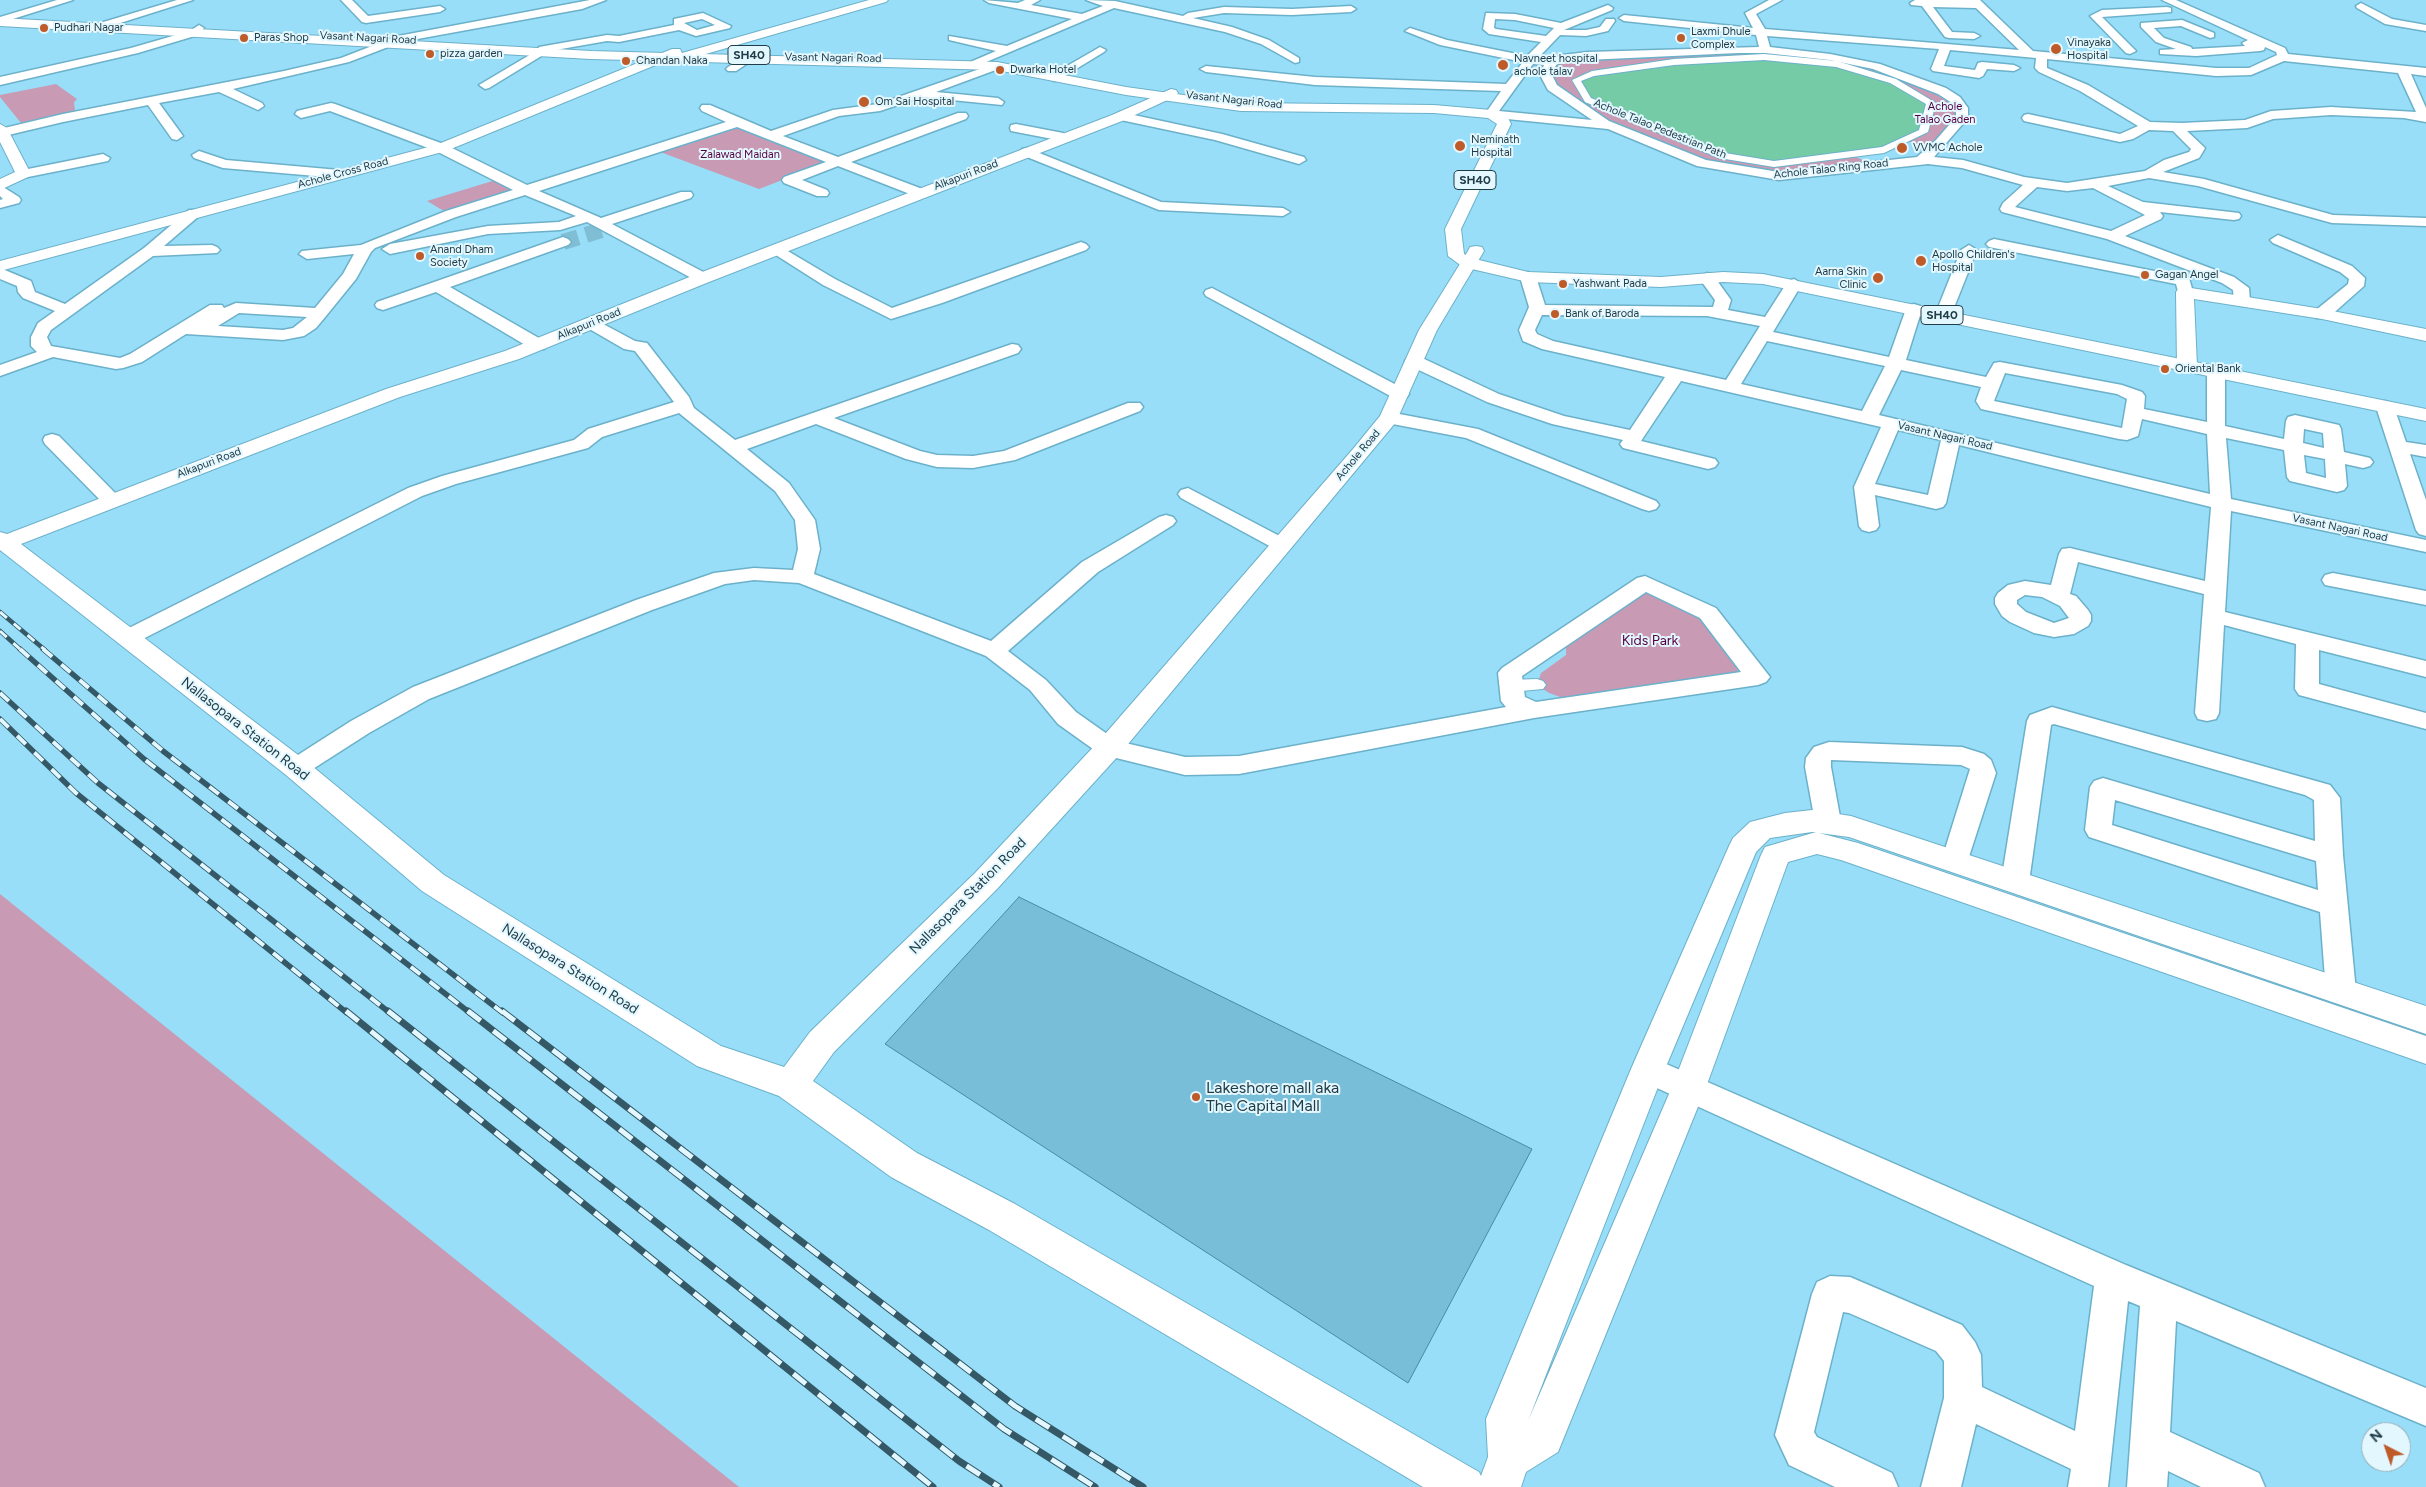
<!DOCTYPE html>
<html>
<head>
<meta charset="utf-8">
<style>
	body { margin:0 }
	#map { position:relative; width:2426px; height:1487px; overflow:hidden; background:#98def8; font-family:Figtree,sans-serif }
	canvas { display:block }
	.north { position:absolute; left:2361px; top:1422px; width:50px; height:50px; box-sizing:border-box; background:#e3f7ff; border:1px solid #95acb5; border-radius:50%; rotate:319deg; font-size:14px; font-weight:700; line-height:20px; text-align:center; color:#203c47 }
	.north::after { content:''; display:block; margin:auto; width:18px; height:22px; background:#bf5a29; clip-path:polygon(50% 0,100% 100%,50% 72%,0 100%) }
</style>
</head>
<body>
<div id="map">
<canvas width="2426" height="1487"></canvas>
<div class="north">N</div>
</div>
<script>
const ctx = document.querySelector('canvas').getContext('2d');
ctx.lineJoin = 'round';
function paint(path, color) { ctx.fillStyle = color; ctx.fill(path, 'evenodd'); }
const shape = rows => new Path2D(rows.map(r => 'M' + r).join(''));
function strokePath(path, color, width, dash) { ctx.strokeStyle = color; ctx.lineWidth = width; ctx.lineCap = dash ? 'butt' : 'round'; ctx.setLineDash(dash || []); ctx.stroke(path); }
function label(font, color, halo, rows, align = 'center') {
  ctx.font = font + ' Figtree,sans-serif'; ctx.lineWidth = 4; ctx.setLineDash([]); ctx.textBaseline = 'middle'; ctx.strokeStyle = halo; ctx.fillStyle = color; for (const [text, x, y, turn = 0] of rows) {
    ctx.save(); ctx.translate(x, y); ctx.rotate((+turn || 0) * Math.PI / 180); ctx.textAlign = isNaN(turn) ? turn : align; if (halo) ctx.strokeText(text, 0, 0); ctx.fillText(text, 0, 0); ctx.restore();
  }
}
const green = shape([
	[1765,50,1853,61,1956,100,1962,118,1930,149,1905,140,1849,154,1874,165,1779,176,1702,163,1617,130,1552,87,1551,63,1562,58],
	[56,84,77,99,74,102,75,111,21,123,0,97,0,95],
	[732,125,829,162,759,189,655,150],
	[499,179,519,190,449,214,427,201],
	[1646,589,1702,616,1745,671,1566,699,1549,693,1537,685,1541,673,1566,655,1566,644],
	[0,894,739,1487,0,1487]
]);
const water = shape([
	[1764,57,1837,64,1893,81,1931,103,1923,132,1884,150,1774,164,1723,156,1588,100,1576,80,1592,74,1674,62]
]);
const building = shape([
	[1019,897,1532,1149,1408,1383,885,1044,1019,897]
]);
const minorTunnel = shape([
	[563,242,605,229]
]);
const pedestrian = shape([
	[1764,54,1837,61,1896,79,1936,103,1928,132,1884,153,1774,167,1719,158,1585,102,1572,80,1592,71,1674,59,1764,54],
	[1764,60,1836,67,1890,83,1926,104,1919,130,1882,147,1774,161,1725,153,1591,98,1581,81,1594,76,1674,65,1764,60],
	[1537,679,1543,681,1546,685,1543,689,1511,692,1505,690,1502,686,1505,682,1511,680,1537,679]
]);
const minor = shape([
	[57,0,73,0,0,23,0,17,57,0],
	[177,0,193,0,98,30,90,30,89,28,90,26,177,0],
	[341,0,352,0,368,16,440,6,445,9,440,12,366,23,362,22,341,0],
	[590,0,606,0,582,9,401,42,349,62,233,89,262,103,264,106,258,110,219,92,159,103,183,136,177,140,172,139,148,105,63,122,0,137,0,129,63,114,284,71,341,58,398,36,590,0],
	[984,0,1018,3,1025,0,1040,0,1031,5,1082,14,1103,6,1086,0,1115,1,1183,16,1188,13,1224,7,1292,9,1351,6,1356,9,1351,12,1292,15,1224,13,1193,18,1232,27,1269,40,1299,58,1299,62,1295,63,1261,44,1225,32,1114,8,972,68,966,65,968,63,996,51,949,40,949,36,1007,46,1072,19,989,3,984,0],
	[1769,0,1782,0,1756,14,1765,29,2019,50,1976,8,1933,7,1952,32,1974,33,1980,36,1974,39,1949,38,1945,37,1922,6,1911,5,1910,3,1915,0,1980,0,2033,51,2216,68,2249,68,2277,55,2276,52,2265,47,2264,50,2260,51,2196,56,2160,54,2160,50,2176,49,2156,42,2141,27,2141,23,2182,20,2214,33,2214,37,2210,38,2181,26,2154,28,2164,38,2191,47,2192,49,2245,46,2242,43,2248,40,2162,0,2176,0,2285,48,2288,54,2426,68,2426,76,2411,74,2426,108,2426,122,2404,118,2331,115,2273,119,2247,128,2187,131,2205,148,2201,155,2199,158,2163,172,2204,179,2333,215,2426,218,2426,226,2332,223,2198,186,2149,178,2108,186,2143,202,2239,213,2241,216,2239,219,2234,220,2160,212,2163,216,2161,219,2125,236,2234,277,2249,288,2250,301,2248,304,2242,306,2236,304,2234,301,2233,290,2222,283,2107,239,2002,212,2000,209,2003,203,2023,185,1962,168,1928,164,1779,180,1697,166,1608,129,1487,117,1485,114,1501,91,1315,85,1206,72,1200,69,1206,66,1315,77,1506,84,1523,62,1440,45,1405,31,1410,28,1447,40,1527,56,1541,42,1489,34,1483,29,1486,13,1515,14,1561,23,1608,5,1613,8,1612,10,1564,30,1586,30,1600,27,1606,19,1614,19,1615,21,1608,31,1586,36,1560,35,1538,58,1548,60,1562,55,1588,52,1759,47,1756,35,1624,21,1619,18,1624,15,1753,28,1745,13,1769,0],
	[1495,19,1515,20,1554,28,1546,36,1496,29,1494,28,1495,19],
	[1767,36,1939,49,1931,69,1933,71,1979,78,1983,76,1987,69,2014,71,2020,68,2014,65,1982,62,1978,63,1975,70,1944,66,1950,50,2036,58,2035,68,2039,72,2080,91,2138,126,2120,134,2028,114,2024,115,2022,118,2024,121,2120,142,2133,139,2149,130,2173,131,2191,149,2189,152,2164,160,2145,171,2067,183,2024,177,1963,160,1934,157,1968,118,1968,108,1960,97,1946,88,1880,64,1830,54,1770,47,1767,36],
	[1738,53,1765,53,1830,60,1873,69,1938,94,1952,103,1956,108,1956,117,1936,140,1917,157,1779,172,1706,160,1609,121,1557,85,1552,75,1556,65,1564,61,1738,53],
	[2047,59,2216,76,2251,75,2284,61,2398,73,2416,112,2331,107,2271,111,2245,120,2182,123,2150,122,2088,85,2047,68,2047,59],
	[1533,64,1544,65,1540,75,1548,90,1592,120,1499,111,1533,64],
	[2037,187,2067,191,2093,188,2145,215,2111,231,2015,207,2037,187],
	[2361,3,2392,19,2426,25,2426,31,2385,24,2357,8,2356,6,2361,3],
	[2167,7,2171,8,2171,12,2102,17,2136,51,2130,54,2126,53,2090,16,2102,10,2167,7],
	[703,13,731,26,730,28,696,36,679,30,619,42,607,41,544,52,543,55,489,88,485,89,479,85,538,50,539,47,607,35,619,36,674,25,674,19,703,13],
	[702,19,715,25,697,30,684,23,702,19],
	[199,25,204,28,198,35,138,53,0,85,0,77,131,48,190,31,199,25],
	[1100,47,1106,50,1104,52,1058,80,1054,81,1048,77,1100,47],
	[747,56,751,57,751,61,736,71,728,71,726,69,728,67,747,56],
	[997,63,1003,66,1001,68,936,92,998,98,1004,102,1002,105,921,97,880,111,839,116,783,136,838,157,958,113,966,113,968,116,966,119,851,162,925,190,927,193,925,196,915,196,838,166,802,180,827,190,829,193,827,196,817,196,784,183,782,180,784,177,826,162,737,127,539,191,601,218,681,192,691,192,693,195,691,198,612,224,709,275,711,278,709,281,697,281,587,222,560,230,488,234,390,254,382,249,390,244,488,226,559,222,576,216,525,195,456,217,375,248,371,252,356,279,326,316,316,328,304,336,283,340,186,334,142,362,123,368,116,369,53,357,0,376,0,365,37,352,31,346,31,337,38,323,55,311,23,298,18,292,17,286,0,279,0,268,31,281,35,292,65,304,144,248,189,210,199,210,201,213,199,216,164,246,212,245,217,247,220,250,217,253,153,256,51,330,47,337,51,346,120,358,130,354,210,305,222,305,224,308,236,303,315,308,343,274,354,254,307,259,299,254,302,251,361,245,446,211,513,190,436,151,330,111,301,118,295,114,297,111,331,103,335,104,446,145,527,185,726,122,702,111,700,108,702,105,710,105,771,131,833,110,878,104,997,63],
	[239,313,307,317,293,328,283,330,218,326,239,313],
	[1120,112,1222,134,1304,157,1306,160,1299,164,1215,140,1116,119,1114,116,1120,112],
	[1016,124,1063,133,1070,137,1063,141,1011,131,1010,128,1011,125,1016,124],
	[1027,148,1161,202,1283,208,1290,212,1283,216,1159,210,1022,155,1020,152,1022,149,1027,148],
	[199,151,226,160,339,170,346,174,339,178,223,168,194,158,192,155,199,151],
	[103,154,110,158,108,161,23,178,16,174,23,170,103,154],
	[0,185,19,197,21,200,19,203,0,208,0,200,3,199,0,196,0,185],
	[2278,235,2352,266,2365,278,2364,286,2328,318,2316,318,2314,314,2316,310,2348,284,2349,279,2340,272,2273,243,2270,240,2278,235],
	[563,237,568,239,571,242,568,245,450,287,544,341,547,345,544,349,532,349,436,292,383,310,377,308,375,305,377,302,563,237],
	[1994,239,2189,278,2193,292,2191,295,2185,297,2179,295,2176,284,1989,247,1986,244,1989,241,1994,239],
	[1081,242,1086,244,1089,247,1086,250,942,303,891,319,823,285,768,250,771,247,781,247,835,279,892,308,1081,242],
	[1969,245,1977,250,1951,315,1949,319,1943,320,1937,319,1935,315,1961,250,1969,245],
	[1528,272,1536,277,1545,305,1713,307,1715,300,1699,278,1707,273,1713,275,1731,300,1728,310,1765,317,1788,281,1794,279,1802,284,1773,332,1889,357,1906,309,1908,306,1914,304,1920,306,1922,309,1906,360,1986,377,1994,363,2000,362,2122,385,2142,392,2145,396,2144,409,2207,422,2207,372,2210,368,2216,367,2222,368,2225,372,2225,426,2284,439,2286,421,2288,417,2295,415,2339,425,2341,429,2344,452,2370,458,2373,462,2370,466,2363,468,2345,464,2347,486,2344,490,2337,492,2290,481,2287,477,2284,450,2226,438,2231,499,2426,540,2426,552,2231,511,2225,612,2426,661,2426,677,2319,650,2319,684,2426,713,2426,729,2299,695,2295,689,2296,644,2224,625,2219,713,2216,719,2207,721,2198,719,2195,713,2204,594,2078,562,2070,594,2076,596,2088,610,2091,615,2091,621,2088,626,2074,634,2054,637,2034,633,2010,622,2002,616,1995,604,1995,598,1998,593,2008,585,2025,581,2051,585,2059,554,2062,549,2070,548,2205,581,2211,507,1959,445,1946,503,1943,507,1936,509,1875,495,1879,526,1876,530,1869,532,1862,530,1859,526,1854,487,1881,427,1681,381,1641,441,1715,459,1718,463,1715,467,1708,469,1623,448,1620,444,1623,440,1552,424,1487,402,1408,365,1405,361,1408,357,1420,357,1499,394,1564,416,1630,430,1665,377,1542,349,1523,341,1519,330,1529,307,1520,277,1528,272],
	[1542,315,1707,316,1760,326,1726,380,1553,341,1537,334,1535,330,1542,315],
	[1767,341,1885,366,1862,411,1741,384,1767,341],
	[1901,370,1981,387,1976,401,1981,409,2119,439,2127,440,2138,436,2142,419,2207,434,2210,494,1879,415,1901,370],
	[2005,373,2117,394,2127,399,2122,428,1994,401,2005,373],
	[2304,429,2323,433,2324,448,2303,443,2304,429],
	[1898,430,1941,440,1928,495,1875,484,1898,430],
	[2304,455,2325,459,2326,478,2306,473,2304,455],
	[2025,595,2042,597,2060,606,2069,618,2054,623,2026,612,2017,604,2017,600,2025,595],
	[1212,288,1406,390,1409,394,1406,398,1394,398,1206,296,1204,293,1206,290,1212,288],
	[592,318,635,341,647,343,689,397,694,408,735,440,1012,344,1018,345,1021,349,1018,353,834,418,920,451,937,455,973,456,1004,451,1128,403,1140,403,1143,407,1140,411,1015,460,973,468,937,467,906,459,816,424,747,449,789,483,815,520,820,549,814,574,991,641,1082,562,1159,517,1166,515,1173,517,1176,521,1173,525,1098,572,1008,651,1046,680,1076,712,1117,741,1185,757,1239,756,1506,707,1501,701,1498,673,1502,668,1637,578,1645,576,1716,608,1770,677,1766,682,1758,685,1534,718,1239,774,1185,775,1100,754,1058,724,1030,690,986,656,799,583,754,580,725,584,652,610,429,699,369,733,305,774,296,777,287,774,283,768,287,762,351,721,413,687,636,600,714,573,754,568,793,570,798,549,795,520,775,491,679,413,602,437,588,448,456,484,422,496,135,643,127,645,119,643,116,638,119,633,408,488,442,476,574,440,588,429,674,402,635,351,624,349,586,327,584,323,586,319,592,318],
	[1646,592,1700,618,1741,672,1536,702,1525,697,1522,676,1646,592],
	[2385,401,2391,403,2394,407,2406,442,2426,445,2426,457,2410,454,2426,500,2426,536,2419,534,2416,530,2376,407,2379,403,2385,401],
	[1389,412,1478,429,1656,501,1659,505,1656,509,1649,511,1642,509,1466,438,1382,422,1380,418,1382,414,1389,412],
	[52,434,59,436,119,497,122,501,119,505,112,507,105,505,45,444,43,440,45,436,52,434],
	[1188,488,1289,541,1293,545,1289,549,1282,551,1275,549,1181,498,1178,494,1181,490,1188,488],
	[2333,573,2426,591,2426,605,2325,585,2322,580,2325,575,2333,573],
	[2052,707,2330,785,2340,798,2343,855,2356,992,2352,1001,2341,1004,2330,1001,2326,992,2320,912,2089,837,2085,830,2090,787,2094,781,2103,778,2315,841,2314,800,2305,795,2054,724,2051,725,2029,882,2025,889,2015,892,2005,889,2001,882,2027,721,2030,715,2052,707],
	[2115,800,2316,861,2318,890,2112,825,2115,800],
	[1829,742,1962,747,1984,754,1991,760,1996,773,1965,869,1955,872,1945,869,1941,862,1970,769,1961,765,1831,760,1831,767,1841,822,1837,829,1828,832,1819,829,1815,822,1805,767,1806,758,1814,747,1829,742],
	[1648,1056,2126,1265,2426,1388,2426,1426,2176,1321,2170,1432,2259,1473,2265,1487,2201,1487,2168,1471,2167,1487,2127,1487,2140,1306,2128,1301,2108,1487,2068,1487,2071,1469,1976,1424,1961,1487,1921,1487,1944,1398,1944,1361,1936,1351,1849,1313,1843,1312,1814,1432,1817,1437,1892,1473,1898,1487,1835,1487,1789,1465,1775,1435,1812,1294,1817,1282,1830,1276,1850,1277,1962,1325,1975,1342,1981,1355,1982,1387,2075,1431,2094,1286,1637,1079,1632,1069,1637,1059,1648,1056]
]);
const tertiary = shape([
	[869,0,888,0,886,2,685,60,677,60,675,57,446,151,0,271,0,261,436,145,672,49,680,49,682,53,869,0],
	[1171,89,1176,90,1178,93,1176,96,1122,121,709,282,519,359,400,397,21,544,306,761,444,875,721,1046,784,1067,810,1032,975,873,1099,741,1353,449,1380,416,1419,330,1468,251,1470,247,1476,246,1482,247,1484,251,1437,330,1396,422,1119,755,997,889,834,1052,813,1081,917,1153,1015,1204,1479,1472,1481,1476,1488,1457,1486,1419,1631,1069,1729,846,1733,838,1750,822,1785,813,1812,810,1851,816,2426,1006,2426,1034,1849,837,1819,833,1858,843,2426,1036,2426,1064,1841,860,1817,854,1788,862,1706,1087,1558,1452,1526,1472,1521,1487,1423,1487,989,1230,891,1177,779,1096,697,1066,422,891,286,775,0,550,0,532,7,534,386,389,505,351,697,274,1112,115,1171,89],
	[1812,832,1816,832,1765,847,1761,855,1672,1087,1528,1421,1665,1069,1756,852,1770,838,1812,832],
	[0,124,7,128,31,174,28,177,0,190,0,179,15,172,0,142,0,124],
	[2185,287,2322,309,2426,329,2426,341,2322,319,2194,299,2197,366,2194,370,2187,372,2180,370,2177,366,2176,292,2179,288,2185,287]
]);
const primary = shape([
	[0,18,591,51,997,62,1126,87,1241,103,1434,105,1491,110,1507,116,1511,124,1461,229,1464,254,1475,259,1528,272,1661,277,1723,272,1763,274,2426,409,2426,421,1763,284,1723,282,1661,287,1528,282,1463,267,1448,256,1445,229,1497,124,1488,118,1434,113,1241,111,1126,95,997,70,591,59,0,26,0,18]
]);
const railFar2 = shape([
	[0,612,45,650],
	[0,631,21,650]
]);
const railFar1 = shape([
	[20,649,144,759,470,1013],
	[43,649,163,751,503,1013],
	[0,693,98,783,390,1013],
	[0,719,76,793,347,1013]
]);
const rail = shape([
	[346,1011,933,1487],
	[388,1011,959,1461,999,1487],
	[468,1011,1004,1429,1095,1487],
	[502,1011,1015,1406,1143,1487]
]);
const markers = [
	[44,28,5,"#bf5a29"],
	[244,38,5,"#bf5a29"],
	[1681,38,5,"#bf5a29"],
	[2056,49,6,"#bf5a29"],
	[430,54,5,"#bf5a29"],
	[626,61,5,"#bf5a29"],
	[1503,65,6,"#bf5a29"],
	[1000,70,5,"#bf5a29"],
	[864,102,6,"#bf5a29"],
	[1460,146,6,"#bf5a29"],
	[1902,148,6,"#bf5a29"],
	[420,256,5,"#bf5a29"],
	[1921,261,6,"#bf5a29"],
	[2145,275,5,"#bf5a29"],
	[1878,278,6,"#bf5a29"],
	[1563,284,5,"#bf5a29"],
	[1555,314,5,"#bf5a29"],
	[2165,369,5,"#bf5a29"],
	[1196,1097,5,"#bf5a29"]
];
const farPoinames = [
	["Pudhari Nagar",54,28],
	["Laxmi Dhule",1691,32],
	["Complex",1691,45],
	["Paras Shop",254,38],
	["Vinayaka",2067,43],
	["Hospital",2067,56],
	["pizza garden",440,54],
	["Navneet hospital",1514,59],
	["achole talav",1514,72],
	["Chandan Naka",636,61],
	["Dwarka Hotel",1010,70],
	["Om Sai Hospital",875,102],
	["Neminath",1471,140],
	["Hospital",1471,153],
	["VVMC Achole",1913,148],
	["Anand Dham",430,250],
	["Society",430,263],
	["Apollo Children's",1932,255],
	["Hospital",1932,268],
	["Aarna Skin",1867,272,"right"],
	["Clinic",1867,285,"right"],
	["Gagan Angel",2155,275],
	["Yashwant Pada",1573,284],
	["Bank of Baroda",1565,314],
	["Oriental Bank",2175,369]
];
const farStreetnames = [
	["Vasant Nagari Road",368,38,3],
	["Vasant Nagari Road",833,58,1],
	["Vasant Nagari Road",1234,100,6],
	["Achole Talao Pedestrian Path",1660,129,22],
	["Achole Talao Ring Road",1831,169,-6],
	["Achole Cross Road",343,173,-15],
	["Alkapuri Road",966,175,-21],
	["Alkapuri Road",589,324,-22],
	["Vasant Nagari Road",1945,436,13],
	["Achole Road",1358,455,-50],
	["Alkapuri Road",209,463,-21],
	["Vasant Nagari Road",2340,528,12]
];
const farParknames = [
	["Achole",1945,107],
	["Talao Gaden",1945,120],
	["Zalawad Maidan",740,155]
];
const shields = [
	[749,55,42],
	[1475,180,42],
	[1942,315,42]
];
const shieldNames = [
	["SH40",749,55],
	["SH40",1475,180],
	["SH40",1942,315]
];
const parkNames = [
	["Kids Park",1650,641]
];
const streetNames = [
	["Nallasopara Station Road",245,729,38],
	["Nallasopara Station Road",968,896,-45],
	["Nallasopara Station Road",570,969,32]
];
const nearPoinames = [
	["Lakeshore mall aka",1206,1088],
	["The Capital Mall",1206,1106]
];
paint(green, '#c99ab4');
paint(water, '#75cba5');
paint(building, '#79bed8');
strokePath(building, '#468ba4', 1);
strokePath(minorTunnel, '#80bed5', 16, [16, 8]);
strokePath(pedestrian, '#6cb1ca', 2);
strokePath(minor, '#6cb1ca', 3);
strokePath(tertiary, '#6cb1ca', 2);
strokePath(primary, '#6cb1ca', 2);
paint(pedestrian, '#fff');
paint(minor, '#fff');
paint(tertiary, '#fff');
paint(primary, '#fff');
strokePath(railFar2, '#345865', 4.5);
strokePath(railFar1, '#345865', 5.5);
strokePath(rail, '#345865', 7);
strokePath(railFar2, '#e3f7ff', 3, [9]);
strokePath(railFar1, '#e3f7ff', 4, [12]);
strokePath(rail, '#e3f7ff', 5, [16]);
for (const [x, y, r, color] of markers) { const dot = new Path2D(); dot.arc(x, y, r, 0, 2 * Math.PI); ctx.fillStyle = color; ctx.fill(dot); strokePath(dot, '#e3f7ff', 2); }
label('11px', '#203c47', '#e3f7ff', farPoinames, 'left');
label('11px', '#203c47', '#e3f7ff', farStreetnames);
label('11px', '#57003f', '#e3f7ff', farParknames);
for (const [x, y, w] of shields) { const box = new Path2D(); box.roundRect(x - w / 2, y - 9.5, w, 19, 4); ctx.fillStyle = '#e3f7ff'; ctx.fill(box); strokePath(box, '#203c47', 1); }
label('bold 12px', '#203c47', null, shieldNames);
label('14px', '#57003f', '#e3f7ff', parkNames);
label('14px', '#203c47', '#e3f7ff', streetNames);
label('16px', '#203c47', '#e3f7ff', nearPoinames, 'left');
</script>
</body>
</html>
